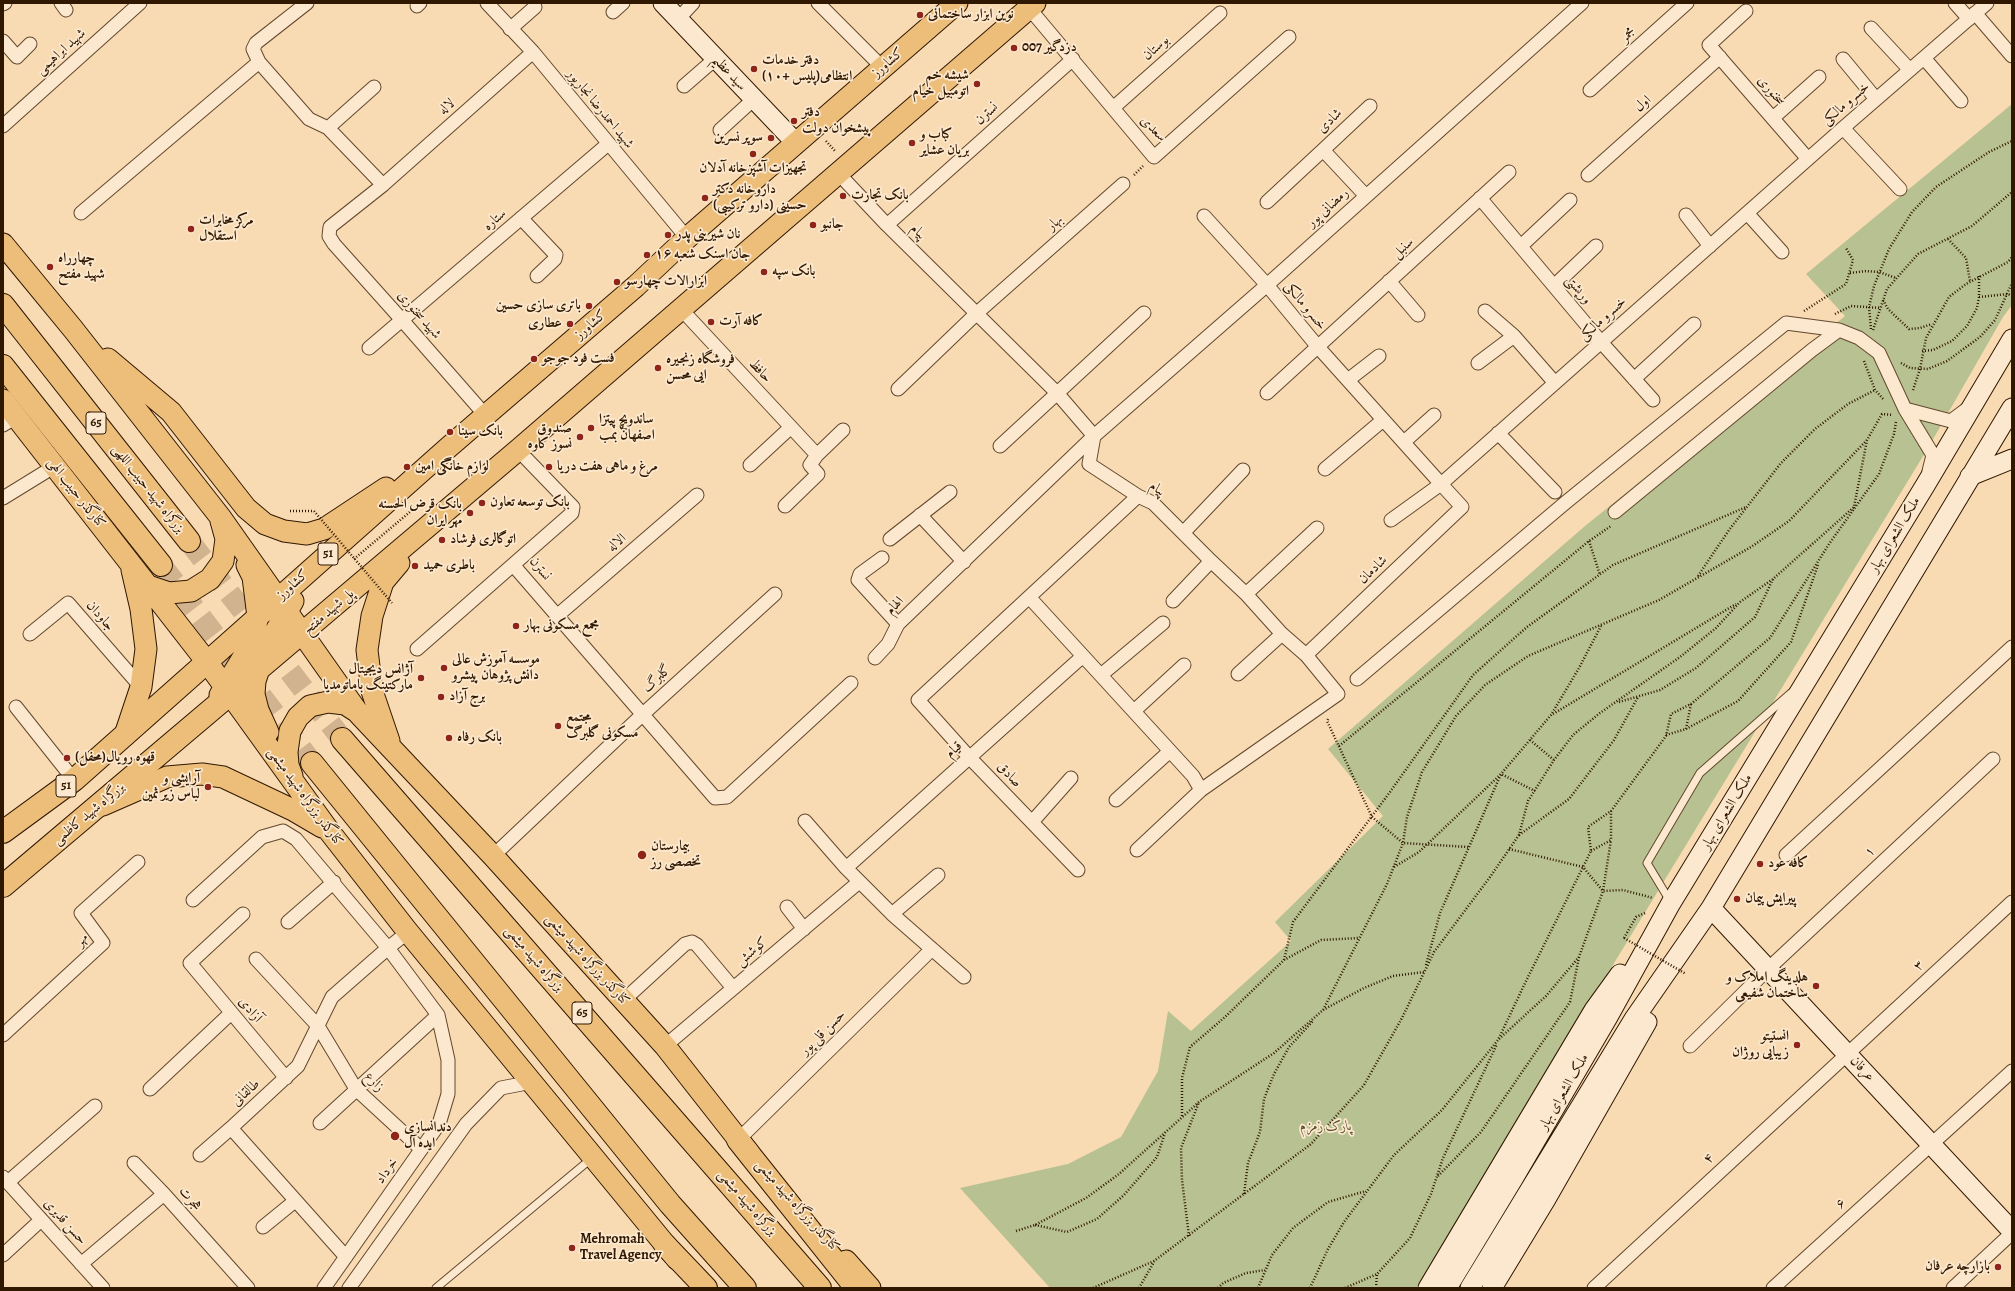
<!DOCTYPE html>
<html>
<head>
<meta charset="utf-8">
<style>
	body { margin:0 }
	#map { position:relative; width:2015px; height:1291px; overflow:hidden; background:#f9dbb3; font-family:Alegreya,serif }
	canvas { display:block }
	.frame { position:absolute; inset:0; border:4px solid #301700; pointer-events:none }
</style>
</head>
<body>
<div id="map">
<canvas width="2015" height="1291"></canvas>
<div class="frame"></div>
</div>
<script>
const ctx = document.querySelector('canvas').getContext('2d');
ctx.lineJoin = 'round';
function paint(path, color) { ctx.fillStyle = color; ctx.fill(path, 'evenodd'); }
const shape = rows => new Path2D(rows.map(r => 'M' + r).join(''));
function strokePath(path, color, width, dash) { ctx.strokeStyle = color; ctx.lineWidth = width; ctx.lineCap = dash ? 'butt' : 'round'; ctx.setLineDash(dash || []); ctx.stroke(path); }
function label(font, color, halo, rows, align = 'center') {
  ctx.font = font + ' Alegreya,Amiri,serif'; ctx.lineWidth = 3.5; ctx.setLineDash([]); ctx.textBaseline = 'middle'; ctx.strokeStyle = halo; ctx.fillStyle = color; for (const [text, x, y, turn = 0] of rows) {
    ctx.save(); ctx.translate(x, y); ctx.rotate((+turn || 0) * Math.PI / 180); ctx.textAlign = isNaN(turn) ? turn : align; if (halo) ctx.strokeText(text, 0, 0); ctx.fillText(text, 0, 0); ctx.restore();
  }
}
const green = shape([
	[2012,104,2012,305,2003,317,1928,448,1416,1288,1050,1288,960,1188,1068,1164,1121,1137,1158,1071,1168,1011,1191,1031,1291,941,1275,922,1383,816,1328,749,1585,526,1845,316,1806,274]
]);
const highwayTunnel = shape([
	[189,541,342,739],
	[161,565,312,763]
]);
const path = shape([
	[826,141,835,151],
	[1134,175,1143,166],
	[1948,239,1966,258,1970,281],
	[1850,273,1866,271,1879,272,1896,278],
	[1979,297,2008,294,2012,296],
	[1883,300,1888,309,1909,329,1920,328,1932,324],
	[1804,311,1846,284,1853,260,1846,248],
	[1835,314,1851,306,1881,308],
	[1871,329,1869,307,1874,286,1889,249,1912,212,1936,187,1989,152,2012,141],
	[1873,330,1887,289,1918,254,1972,226,2012,192],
	[1922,351,1933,350,1952,341,1967,326,1977,308,1979,297,1979,276],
	[1864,361,1875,390,1884,400],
	[1901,363,1910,368,1928,369,1947,361,1980,337,1995,320,2012,283],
	[1913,390,1920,369,1926,338,1949,297,1966,284,2008,262,2012,257],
	[290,511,314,511],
	[1589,541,1600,575],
	[354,559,411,511],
	[1698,576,1729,530,1781,463,1815,429,1848,404,1875,390],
	[1619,702,1660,690,1696,668,1755,617,1773,579],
	[1553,714,1736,604],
	[1328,719,1327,721,1372,817,1403,843,1468,847],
	[1686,729,1738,701,1791,642,1818,565],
	[1666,735,1686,729,1691,704],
	[1530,740,1554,760],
	[1339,746,1589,541,1611,526],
	[1519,835,1569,799,1614,740,1638,697],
	[1509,849,1583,867,1603,891,1623,890,1653,898],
	[1591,851,1611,840,1611,811],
	[1394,867,1419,852,1501,774,1551,715,1579,668,1601,626],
	[1624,938,1636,917,1645,913],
	[1284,960,1293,922,1390,792,1473,675,1527,627,1613,565,1746,507],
	[1426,965,1440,913,1501,774,1535,791],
	[1323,1010,1364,988,1393,976,1424,972],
	[1499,1039,1546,996,1579,957,1603,891,1611,840],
	[1182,1116,1182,1078,1190,1047,1225,1017,1284,960,1321,940,1359,938],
	[1438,1176,1481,1132,1570,1002,1579,957],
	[1244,1194,1248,1163,1260,1132,1264,1099,1274,1074,1289,1047,1313,1021],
	[1035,1225,1067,1232,1097,1219,1124,1195,1157,1157,1165,1133],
	[1016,1231,1035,1225,1086,1198,1119,1174,1199,1102,1274,1053,1323,1010,1387,884,1403,843,1407,817,1422,772,1456,716,1485,685,1528,656,1659,600,1751,547,1789,521,1867,440],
	[1189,1236,1182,1180,1181,1148,1199,1102],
	[1093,1288,1154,1261,1311,1144,1364,1085,1402,1018,1434,952,1490,877,1519,835,1528,801,1554,760,1573,735,1600,713,1680,657,1716,628,1740,602,1773,579,1854,507,1867,440,1882,414,1893,415],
	[1139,1288,1154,1262],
	[1218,1288,1223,1283,1246,1273,1265,1270],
	[1258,1288,1272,1255,1293,1228,1328,1202,1366,1191],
	[1310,1288,1328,1249,1344,1222,1394,1155,1442,1110,1498,1040,1527,979,1591,851,1588,827,1611,811,1666,736,1671,714,1691,704,1770,638,1829,544,1879,474,1894,434,1896,422],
	[1345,1288,1377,1274],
	[1376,1288,1377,1274,1410,1238,1431,1194,1443,1158,1497,1044]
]);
const lane = shape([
	[1670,901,1647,863,1700,773,1791,693],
	[436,1288,592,1158]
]);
const street = shape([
	[61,3,66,10],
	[307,3,256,43,253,49,259,62,309,119,328,128,383,185],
	[487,3,533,52,687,238],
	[818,3,883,68],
	[1955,3,1969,19],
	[3,4,5,3],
	[417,6,420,3],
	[1029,8,1154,157,1289,37],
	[1746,11,1709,45,1808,159],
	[613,12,623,3],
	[1975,13,2012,56],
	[678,19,693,3],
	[1871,28,1910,70],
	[510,29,535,7],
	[3,41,17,57,30,44],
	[1924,58,1961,101],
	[1843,59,1876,99],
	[684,86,715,59],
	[1590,90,1687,3],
	[1113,108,1220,13],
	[1773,118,1819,77],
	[3,126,140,3],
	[328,128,374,87],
	[1843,128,1900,189],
	[720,130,754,99],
	[838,173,887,225,1057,393,1094,436],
	[1588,175,1720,57],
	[1366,196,1323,150,1370,106],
	[1480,198,1601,342,1653,400],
	[1267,202,1323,150],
	[81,213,259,62],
	[1747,213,1782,252],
	[1686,215,1710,246],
	[1204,216,1267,285,1318,347,1441,484,1843,128,1987,3],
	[521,218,556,255,555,259,537,276],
	[887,225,1073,59],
	[1521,246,1570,200],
	[1389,281,1418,315],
	[1554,286,1596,246],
	[681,309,817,455],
	[1485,311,1514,336],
	[369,348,608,144],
	[1478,363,1514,336,1555,383],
	[1634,379,1694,324],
	[1348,380,1379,356],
	[898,389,977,313,1123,184],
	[1267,393,1509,172],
	[1905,409,1951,421,1967,409],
	[486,416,402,320,334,244,329,236,330,227,383,185,533,52],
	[3,425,16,417],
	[1498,433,1555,492],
	[1094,436,1089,464,1138,496,1153,503,1211,561,1246,594,1282,634,1306,655,1338,694,1201,790,1137,850],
	[1404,442,1434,415],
	[1000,446,1144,313],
	[750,465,791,427],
	[1325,469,1383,420],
	[3,498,55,466],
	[785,506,818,474,810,465,817,455,843,430],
	[1615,512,1812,350,1839,330,1859,338,1879,353,1905,409,1933,455,1929,471],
	[920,515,964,562],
	[1184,532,1243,470],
	[890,539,950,492],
	[882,558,860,574,858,580,898,624],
	[514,566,715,798,727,797,851,683],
	[1246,594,1317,528],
	[1029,597,1193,776,1201,790],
	[1173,601,1211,561],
	[558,615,697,495],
	[30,634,68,603,141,687],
	[417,649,572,513,573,507,518,450],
	[1306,655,1462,507,1441,484,1391,520],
	[875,658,888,644,898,624,1094,436,1267,285,1582,3],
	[1238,674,1282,634],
	[1101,675,1163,623],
	[1357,679,1565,503,1786,323,1839,330],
	[16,707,74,780],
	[1134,711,1184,665],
	[1116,800,1170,751],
	[805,821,846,868,892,914,964,977],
	[1032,822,1071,778],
	[1786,855,2012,647],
	[493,856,642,715,775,594],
	[846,868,1083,656],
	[1078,870,970,758,918,700,1138,496],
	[193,900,262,837,283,831,296,839,388,948,332,997,298,1066,231,1128,346,1257],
	[787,907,804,929],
	[243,914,190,963,286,1078],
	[892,914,938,875],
	[288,922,334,882],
	[256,959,318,1026,356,1089,421,1149],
	[624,1000,685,944,692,942,697,945,733,988],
	[3,1035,103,943,81,913,138,862],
	[665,1046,859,882],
	[1690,1046,1768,969,1993,759],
	[150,1089,231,1013],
	[320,1123,438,1015],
	[738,1140,932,949],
	[200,1155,231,1128],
	[134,1163,164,1194],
	[3,1177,103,1288],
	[8,1182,95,1106],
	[263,1227,295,1201],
	[3,1255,41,1220],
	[81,1264,164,1194,248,1288],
	[324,1288,439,1124,448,1094,448,1060,438,1015,388,948,408,932],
	[349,1288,466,1124,501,1088,532,1082],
	[1594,1288,2012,902],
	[1773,1288,2012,1071],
	[1953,1288,2012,1233]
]);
const secondary = shape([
	[663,3,796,143],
	[1970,476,2012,459],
	[1711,908,2012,1231],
	[1428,1288,1594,1010,1620,974],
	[1447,1288,1513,1179,1608,1017,1671,903,1926,484,2012,339],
	[1470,1288,1634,1019,1711,908,2012,408],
	[1492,1288,1546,1199,1647,1022]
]);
const primary = shape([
	[3,244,73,329,221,518,359,714,493,856,665,1046,749,1153],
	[108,359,171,412,246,508,265,524,284,531,307,534,324,529,386,488],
	[3,400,207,662,329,831,408,932,677,1259],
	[148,586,169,593,191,591,210,579,223,561,226,539,221,521],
	[207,662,450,446,636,286,687,238,957,3],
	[230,694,518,450,1035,3],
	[220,695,250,646,258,617,253,577,247,565],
	[268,732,258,710,254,694,255,681,266,648,293,601],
	[125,735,141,687,146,649,141,609,132,570],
	[389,741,372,691,367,650,372,616,383,582,399,563],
	[292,776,288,765,287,752,290,731,298,717,310,706,328,702,345,704,359,713],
	[103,805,167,777,202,774,223,777,293,810,322,827],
	[846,1261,870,1288]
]);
const highway = shape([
	[3,305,189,541],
	[3,366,161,565],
	[342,739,820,1288],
	[312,763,670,1204,745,1288],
	[3,832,74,780,207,662],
	[3,886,230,694],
	[738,1140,856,1288],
	[665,1245,706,1288]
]);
const pathBridge = shape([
	[314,511,392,603],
	[1624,938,1686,974]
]);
const markers = [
	[920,15,4,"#8f2418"],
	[1014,48,4,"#8f2418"],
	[754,69,4,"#8f2418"],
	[977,84,4,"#8f2418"],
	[794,121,4,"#8f2418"],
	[771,138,4,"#8f2418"],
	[912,143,4,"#8f2418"],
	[753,154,4,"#8f2418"],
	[843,196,4,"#8f2418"],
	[705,198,4,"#8f2418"],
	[813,225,4,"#8f2418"],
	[191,229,4,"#8f2418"],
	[668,235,4,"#8f2418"],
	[647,255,4,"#8f2418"],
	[50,267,4,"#8f2418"],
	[764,272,4,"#8f2418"],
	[617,282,4,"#8f2418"],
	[589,306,4,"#8f2418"],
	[711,322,4,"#8f2418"],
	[570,324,4,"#8f2418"],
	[534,359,4,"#8f2418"],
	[658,368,4,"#8f2418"],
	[591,428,4,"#8f2418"],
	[450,432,4,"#8f2418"],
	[580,437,4,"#8f2418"],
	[407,467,4,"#8f2418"],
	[549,467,4,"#8f2418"],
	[482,503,4,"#8f2418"],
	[470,513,4,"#8f2418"],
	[442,540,4,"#8f2418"],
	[415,566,4,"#8f2418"],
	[516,626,4,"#8f2418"],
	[444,668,4,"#8f2418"],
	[421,678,4,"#8f2418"],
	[441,697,4,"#8f2418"],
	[558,726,4,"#8f2418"],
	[449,738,4,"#8f2418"],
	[67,758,4,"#8f2418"],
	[208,787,4,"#8f2418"],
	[642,855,5,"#8f2418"],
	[1760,864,4,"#8f2418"],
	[1737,899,4,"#8f2418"],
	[1816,986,4,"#8f2418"],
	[1797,1045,4,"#8f2418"],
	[395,1136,5,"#8f2418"],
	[572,1248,4,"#8f2418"],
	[1998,1267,4,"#8f2418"]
];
const shields = [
	[96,423,20],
	[328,554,20],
	[66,786,20],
	[582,1013,20]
];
const shieldNames = [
	["65",96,423],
	["51",328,554],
	["51",66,786],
	["65",582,1013]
];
const poiNames = [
	["نوین ابزار ساختمانی",928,15],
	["دزدگیر 007",1022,48],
	["دفتر خدمات",762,61],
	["انتظامی(پلیس +۱۰)",762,77],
	["شیشه خم",969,76,"right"],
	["اتومبیل خیام",969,92,"right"],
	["دفتر",802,113],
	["پیشخوان دولت",802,129],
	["کباب و",920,135],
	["بریان عشایر",920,151],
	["سوپر نسرین",763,138,"right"],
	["تجهیزات آشپزخانه آدلان",753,169,"center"],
	["داروخانه دکتر",713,190],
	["حسینی (دارو ترکیبی)",713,206],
	["بانک تجارت",851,196],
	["مرکز مخابرات",199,221],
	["استقلال",199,237],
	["جانبو",821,225],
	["نان شیرینی پدر",676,235],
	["جان اسنک شعبه ۱۶",655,255],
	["چهارراه",58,259],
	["شهید مفتح",58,275],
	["بانک سپه",772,272],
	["ابزارالات چهارسو",625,282],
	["باتری سازی حسین",581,306,"right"],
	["کافه آرت",719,322],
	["عطاری",562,324,"right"],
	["فست فود جوجو",542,359],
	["فروشگاه زنجیره",666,360],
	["ایی محسن",666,376],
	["ساندویچ پیتزا",599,420],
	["اصفهان بمب",599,436],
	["صندوق",572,429,"right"],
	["نسوز کاوه",572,445,"right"],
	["بانک سینا",458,432],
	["لوازم خانگی امین",415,467],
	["مرغ و ماهی هفت دریا",557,467],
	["بانک توسعه تعاون",490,503],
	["بانک قرض الحسنه",462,505,"right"],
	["مهر ایران",462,521,"right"],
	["اتوگالری فرشاد",450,540],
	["باطری حمید",423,566],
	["مجمع مسکونی بهار",524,626],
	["موسسه آموزش عالی",452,660],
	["دانش پژوهان پیشرو",452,676],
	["آژانس دیجیتال",413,670,"right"],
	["مارکتینگ باماتومدیا",413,686,"right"],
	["برج آزاد",449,697],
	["مجتمع",566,718],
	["مسکونی گلبرگ",566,734],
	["بانک رفاه",457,738],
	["قهوه رویال(محفل)",75,758],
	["آرایشی و",200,779,"right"],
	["لباس زیر ثمین",200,795,"right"],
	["بیمارستان",651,847],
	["تخصصی رز",651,863],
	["کافه عود",1768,864],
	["پیرایش پیمان",1745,899],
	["هلدینگ املاک و",1808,978,"right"],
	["ساختمان شفیعی",1808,994,"right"],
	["انستیتو",1789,1037,"right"],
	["زیبایی روژان",1789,1053,"right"],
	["دندانسازی",404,1128],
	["ایده آل",404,1144],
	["Mehromah",580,1240],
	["Travel Agency",580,1256],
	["بازارچه‌ عرفان",1990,1267,"right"]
];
const streetNames = [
	["مجمر",1628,35,-42],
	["بوستان",1156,48,-41],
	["شهید ابراهیمی",61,52,-42],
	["کشاورز",888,63,-41],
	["سید عظیم",729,73,47],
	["سخنوری",1771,91,49],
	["اول",1643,104,-42],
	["خسرو مالکی",1846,104,-41],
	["لاله",447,107,-41],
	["شهید احمدرضا نجارپور",600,109,51],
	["نسترن",987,114,-42],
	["شادی",1330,121,-43],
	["سعدی",1153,129,45],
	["رمضانی پور",1328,208,-42],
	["ستاره",495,220,-41],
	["بهار",1055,223,-41],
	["پیام",918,232,44],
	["سنبل",1403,248,-42],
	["ورپشتی",1578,290,50],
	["خسرو مالکی",1305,306,51],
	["شهید سخنوری",419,315,49],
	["خسرو مالکی",1603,319,-42],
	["کشاورز",591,325,-41],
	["حافظ",760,371,47],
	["بزرگراه شهید حبیب اللهی",148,489,52],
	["پیام",1157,489,33],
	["کنارگذر حبیب الهی",76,493,52],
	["ملک الشعرای بهار",1895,535,-59],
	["الاله",617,543,-41],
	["نسترن",540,569,53],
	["شادمان",1373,570,-44],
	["کشاورز",293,585,-42],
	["الهام",895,606,-47],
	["پل شهید مفتح",329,612,-41],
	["جاودان",100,616,49],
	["گلبرگ",657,679,-42],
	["قیام",954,750,-42],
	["صادق",1009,775,46],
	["کنارگذر بزرگراه شهید میثمی",305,797,54],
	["ملک الشعرای بهار",1727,812,-59],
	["بزرگراه شهید کاظمی",89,814,-40],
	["۱",1870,852,-43],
	["مهر",82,940,-47],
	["کوشش",752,952,-40],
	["بزرگراه شهید میثمی",534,959,49],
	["کنارگذر بزرگراه شهید میثمی",587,960,48],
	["۳",1919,966,-42],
	["آزادی",250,1010,50],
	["حسن قلی پور",823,1033,-45],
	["عرفان",1862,1069,47],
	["زارع",374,1082,47],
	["ملک الشعرای بهار",1564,1092,-60],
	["طالقانی",246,1093,-43],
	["۴",1709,1159,-43],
	["خرداد",387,1171,-55],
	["هجرت",190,1199,48],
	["بزرگراه شهید میثمی",747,1203,49],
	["۶",1841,1204,-42],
	["کنارگذر بزرگراه شهید میثمی",797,1206,48],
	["حسن قدیری",65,1222,48]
];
const parkNames = [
	["پارک زمزم",1326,1127]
];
paint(green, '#b8c191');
strokePath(highwayTunnel, '#d1b48f', 22, [22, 11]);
strokePath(lane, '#62482d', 9);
strokePath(street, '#62482d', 15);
strokePath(secondary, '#301700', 21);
strokePath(primary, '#301700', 23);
strokePath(highway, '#301700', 24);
strokePath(path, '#301700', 2.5, [1, 2]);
strokePath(lane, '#fbe8ce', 7);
strokePath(street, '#fbe8ce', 13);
strokePath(secondary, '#fbe8ce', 19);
strokePath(primary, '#ecbe7a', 21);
strokePath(highway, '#ecbe7a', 22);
strokePath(pathBridge, '#301700', 2.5, [1, 2]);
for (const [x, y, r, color] of markers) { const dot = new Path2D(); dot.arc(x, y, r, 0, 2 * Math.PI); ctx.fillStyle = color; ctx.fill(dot); strokePath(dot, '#fbe8ce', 1.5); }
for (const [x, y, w] of shields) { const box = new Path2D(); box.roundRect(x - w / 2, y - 11, w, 22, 3); ctx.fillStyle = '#fbe8ce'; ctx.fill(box); strokePath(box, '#301700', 1); }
label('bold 13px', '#301700', null, shieldNames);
label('bold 14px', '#301700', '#fbe8ce', poiNames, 'left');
label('14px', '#301700', '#fbe8ce', streetNames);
label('italic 14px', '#594a2c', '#fbe8ce', parkNames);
</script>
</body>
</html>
